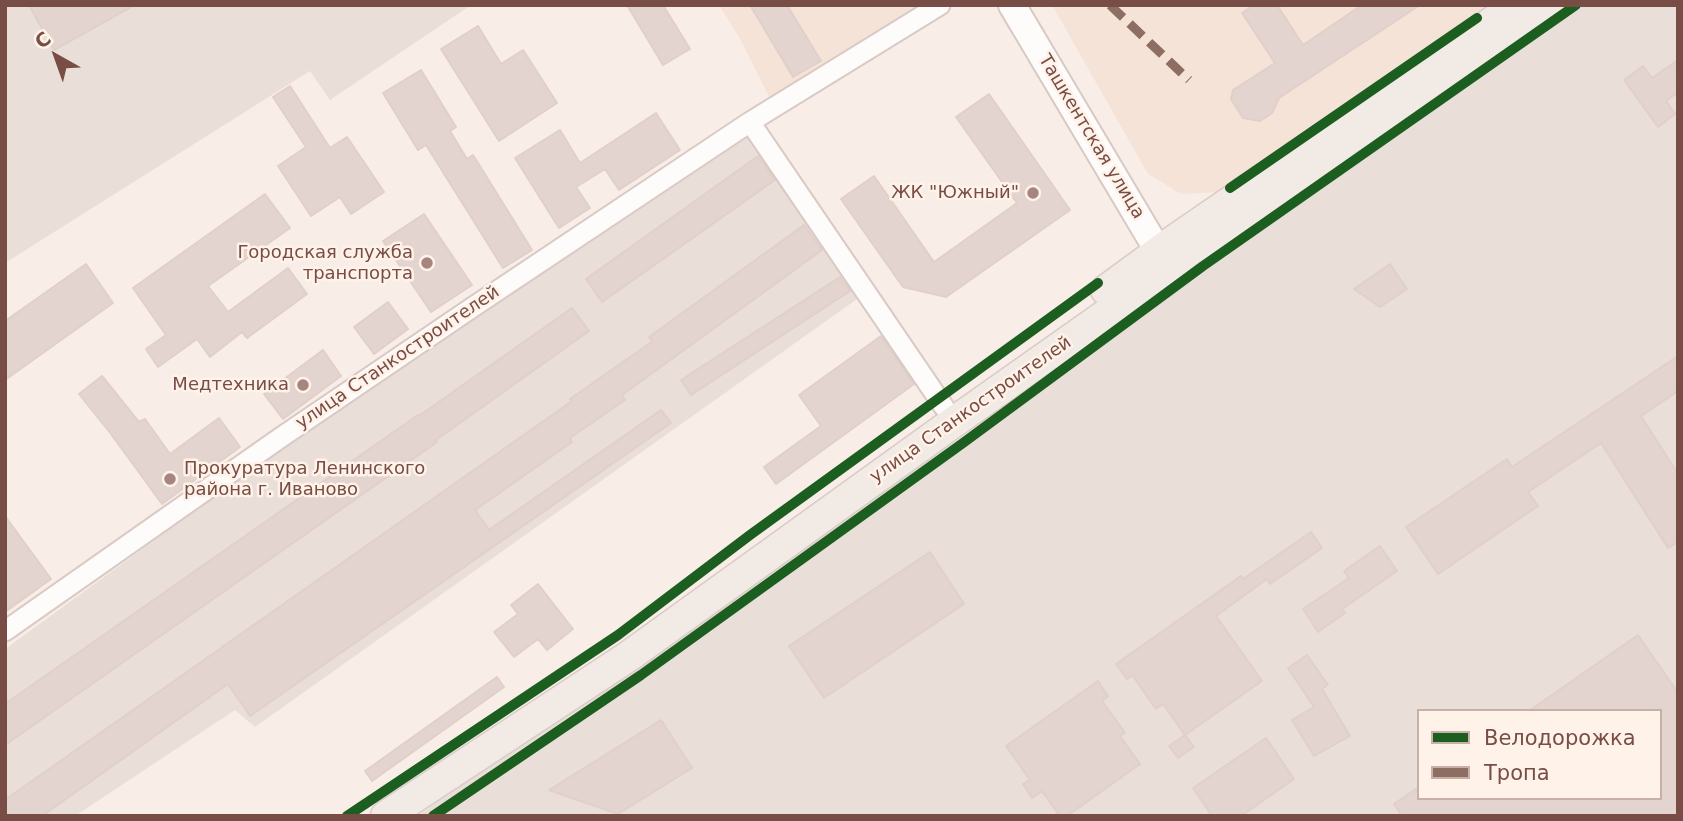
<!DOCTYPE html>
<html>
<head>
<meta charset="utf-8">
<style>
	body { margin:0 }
	#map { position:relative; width:1683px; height:821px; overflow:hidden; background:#f8eee7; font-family:"DejaVu Sans",sans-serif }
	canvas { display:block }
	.frame { position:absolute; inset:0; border:7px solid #784d45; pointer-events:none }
	.legend { position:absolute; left:1417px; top:709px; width:245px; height:91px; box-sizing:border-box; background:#fff2e9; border:2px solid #c9b0a7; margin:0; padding:9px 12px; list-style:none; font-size:21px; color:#784d45 }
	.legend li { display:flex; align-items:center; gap:14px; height:35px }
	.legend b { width:35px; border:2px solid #c9b0a7 }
	.north { position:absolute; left:21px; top:21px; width:70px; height:70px; -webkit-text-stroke:5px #fff2e9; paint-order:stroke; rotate:320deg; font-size:19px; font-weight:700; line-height:28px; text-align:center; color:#784d45 }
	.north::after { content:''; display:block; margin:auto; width:24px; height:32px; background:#784d45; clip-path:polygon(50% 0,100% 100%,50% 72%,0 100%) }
</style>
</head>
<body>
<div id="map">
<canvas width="1683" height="821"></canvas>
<div class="frame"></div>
<ul class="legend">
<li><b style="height:9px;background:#1b5e20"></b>Велодорожка</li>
<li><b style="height:9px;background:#8d6e63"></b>Тропа</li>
</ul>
<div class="north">С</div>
</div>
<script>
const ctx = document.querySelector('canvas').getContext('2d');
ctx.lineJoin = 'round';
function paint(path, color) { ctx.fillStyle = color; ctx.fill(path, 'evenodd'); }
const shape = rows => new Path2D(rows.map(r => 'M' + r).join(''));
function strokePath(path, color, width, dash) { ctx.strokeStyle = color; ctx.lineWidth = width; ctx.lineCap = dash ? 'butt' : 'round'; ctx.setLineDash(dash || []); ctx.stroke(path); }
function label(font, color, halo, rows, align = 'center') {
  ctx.font = font + ' "DejaVu Sans",sans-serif'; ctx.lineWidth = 5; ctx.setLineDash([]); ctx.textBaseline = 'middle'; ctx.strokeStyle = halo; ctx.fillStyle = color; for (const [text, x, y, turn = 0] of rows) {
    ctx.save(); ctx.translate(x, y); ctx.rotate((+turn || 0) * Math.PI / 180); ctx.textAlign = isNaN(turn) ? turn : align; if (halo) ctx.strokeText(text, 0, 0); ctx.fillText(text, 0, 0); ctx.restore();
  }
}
const residential = shape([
	[719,5,935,5,773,105,739,37],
	[1052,5,1500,5,1226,192,1181,194,1148,174]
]);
const industrial = shape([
	[5,5,471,5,330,100,310,71,5,263],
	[1584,5,1678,5,1678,816,417,816],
	[1419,711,1660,711,1660,798,1419,798],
	[761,118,874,287,255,727,235,710,75,816,5,816,5,649,284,446]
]);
const building = shape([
	[29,5,135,5,54,50,29,5],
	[627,5,663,5,690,49,663,65,627,5],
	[750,5,787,5,821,61,793,77,750,5],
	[1254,5,1277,5,1303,45,1362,5,1420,5,1279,98,1272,113,1260,121,1243,118,1231,99,1233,90,1275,63,1242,13,1254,5],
	[478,26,501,64,523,50,557,103,499,141,441,49,478,26],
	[1678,60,1678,92,1666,101,1675,114,1658,127,1624,80,1643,66,1652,78,1678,60],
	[421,70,456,127,450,131,467,159,473,155,532,250,503,268,426,145,418,150,383,93,421,70],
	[290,86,330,148,347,137,384,192,351,214,340,197,311,216,278,166,306,147,273,97,290,86],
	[989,94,1070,210,946,297,903,287,841,199,874,176,934,262,1017,203,956,117,989,94],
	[656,113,680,150,619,190,605,169,576,187,590,208,559,228,515,158,560,130,580,163,656,113],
	[758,156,775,180,602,302,586,279,758,156],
	[265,194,290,228,208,286,228,312,288,268,307,294,247,338,242,332,210,357,197,339,158,367,146,349,166,335,133,288,265,194],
	[424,214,472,285,431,312,383,241,424,214],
	[804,225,822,250,622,395,625,400,570,438,572,442,475,510,489,530,661,410,671,423,250,716,228,684,42,816,5,816,5,800,572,401,570,399,653,341,649,337,804,225],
	[86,264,113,303,5,380,5,321,86,264],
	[1390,264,1407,289,1380,307,1354,289,1390,264],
	[840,277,850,291,691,395,681,380,840,277],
	[388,302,408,329,374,354,354,327,388,302],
	[572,308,589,331,436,440,437,442,5,745,5,704,418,415,419,416,572,308],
	[881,336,914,384,776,484,764,467,821,426,799,395,881,336],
	[323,350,341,376,283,419,264,394,323,350],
	[1678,356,1678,391,1641,416,1678,474,1678,542,1668,548,1601,443,1528,492,1538,506,1438,574,1406,527,1507,459,1512,467,1678,356],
	[102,376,139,422,145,419,170,454,219,418,240,447,162,504,111,434,79,394,102,376],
	[5,516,51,579,5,612,5,516],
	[1311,532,1322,548,1270,584,1267,579,1216,616,1262,681,1185,735,1163,704,1156,709,1132,675,1127,679,1116,664,1241,576,1243,579,1311,532],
	[1380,546,1397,571,1342,609,1345,613,1318,632,1303,609,1349,578,1344,571,1380,546],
	[930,552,964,604,824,698,789,646,930,552],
	[538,584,573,629,547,650,538,639,514,657,494,632,518,614,511,605,538,584],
	[1638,635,1678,693,1678,816,1402,816,1394,804,1419,787,1419,798,1660,798,1660,711,1529,711,1638,635],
	[1307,655,1328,685,1322,689,1350,736,1314,756,1292,720,1314,707,1288,668,1307,655],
	[497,677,504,687,372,781,365,771,497,677],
	[1098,681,1108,696,1102,701,1125,733,1120,736,1140,764,1067,816,1060,816,1042,791,1032,798,1023,784,1030,780,1006,746,1098,681],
	[661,720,692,768,618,814,549,790,661,720],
	[1185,735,1194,747,1178,758,1169,746,1185,735],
	[1266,738,1294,779,1241,816,1212,816,1193,788,1266,738]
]);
const minor = shape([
	[750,122,944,407],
	[5,631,280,438,473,307,750,122,940,5]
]);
const secondary = shape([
	[1012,5,1169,269]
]);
const primary = shape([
	[1106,290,1173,241,1517,5],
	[386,816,629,656,951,424,1169,270,1556,5]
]);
const quiet = shape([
	[1110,5,1189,80]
]);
const cycleway = shape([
	[1230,188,1477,18],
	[347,816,618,635,750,535,1098,283],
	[433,816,641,675,963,443,1203,266,1576,5]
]);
const markers = [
	[1033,193,7,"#a5857e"],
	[427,263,7,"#a5857e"],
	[303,385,7,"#a5857e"],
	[170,479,7,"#a5857e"]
];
const streetNames = [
	["Ташкентская улица",1091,137,59],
	["улица Станкостроителей",398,358,-34],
	["улица Станкостроителей",971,410,-35]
];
const poiNames = [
	["ЖК \"Южный\"",1019,193],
	["Городская служба",413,253],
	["транспорта",413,274],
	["Медтехника",289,385],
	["Прокуратура Ленинского",184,469,"left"],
	["района г. Иваново",184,490,"left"]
];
paint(residential, '#f6e3d8');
paint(industrial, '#eaded9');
paint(building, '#e4d4cf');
strokePath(building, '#e1cfc9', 2);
strokePath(minor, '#d9cac5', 23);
strokePath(secondary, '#d8c9c3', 30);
strokePath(primary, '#dacbc6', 33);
strokePath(minor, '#fefcfb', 19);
strokePath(secondary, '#fefcfb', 26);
strokePath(primary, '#f2eae4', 30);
strokePath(quiet, '#8d6e63', 9, [18, 9]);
strokePath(cycleway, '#1b5e20', 10);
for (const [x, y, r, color] of markers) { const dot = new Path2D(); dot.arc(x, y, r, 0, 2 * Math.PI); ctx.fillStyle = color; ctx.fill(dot); strokePath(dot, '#fff2e9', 2.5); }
label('18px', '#784d45', '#fff2e9', streetNames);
label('18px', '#784d45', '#fff2e9', poiNames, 'right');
</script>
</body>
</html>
